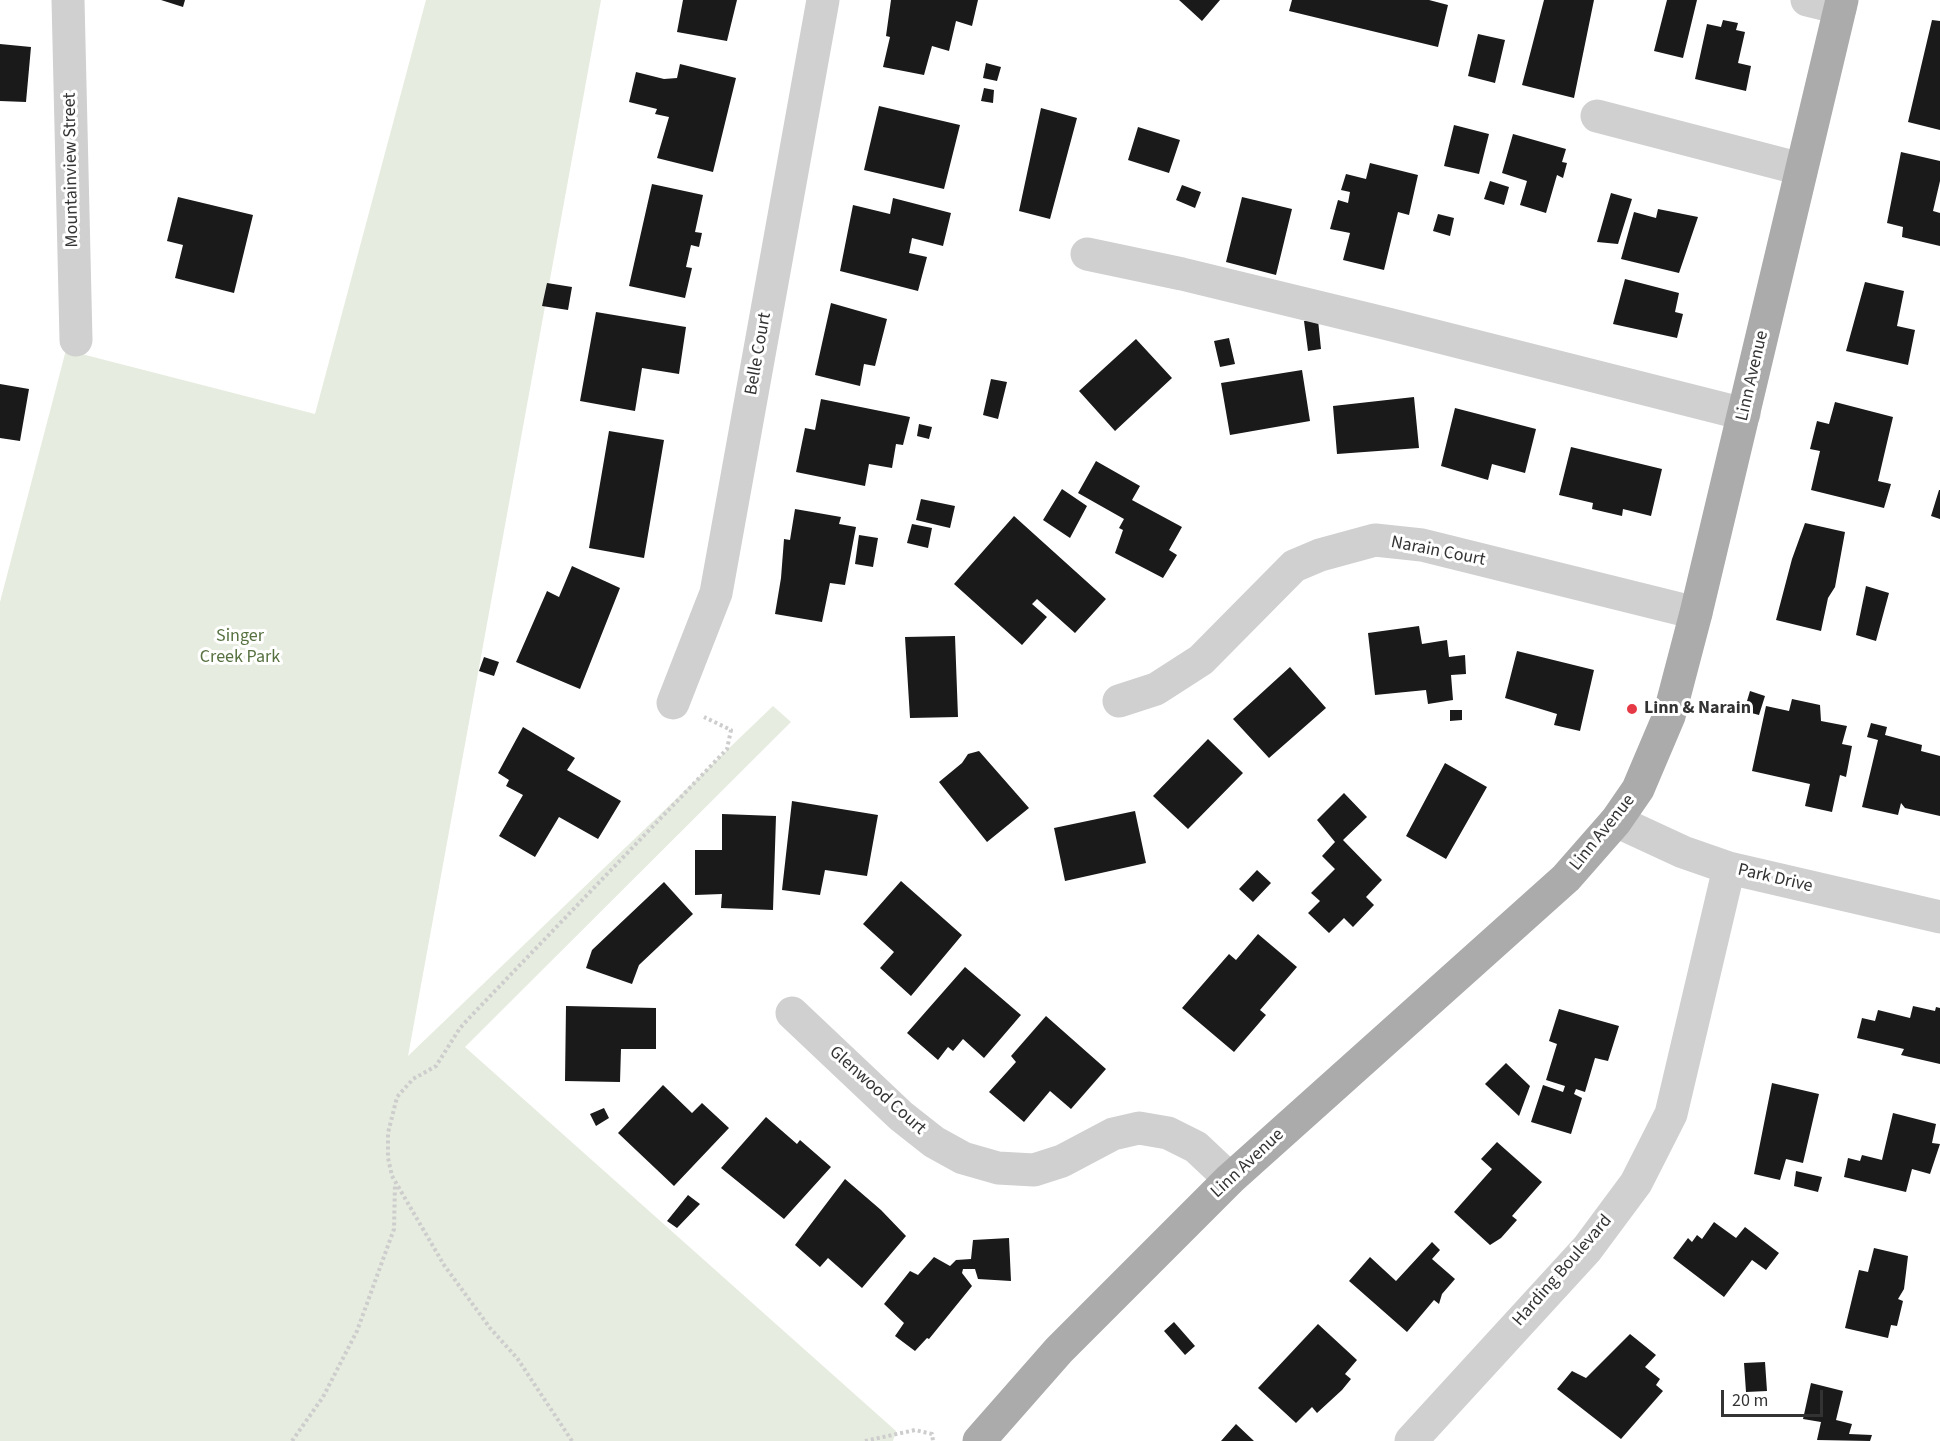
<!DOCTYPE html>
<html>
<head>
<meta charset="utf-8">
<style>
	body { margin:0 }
	#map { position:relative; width:1940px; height:1441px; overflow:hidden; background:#fff; font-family:"Source Sans 3",sans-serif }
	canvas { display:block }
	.scale { position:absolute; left:1721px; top:1390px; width:102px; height:27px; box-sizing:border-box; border:3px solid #333; border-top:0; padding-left:8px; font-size:18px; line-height:21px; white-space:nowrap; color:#333; -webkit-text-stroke:4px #fff; paint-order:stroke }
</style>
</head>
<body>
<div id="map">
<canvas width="1940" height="1441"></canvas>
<div class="scale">20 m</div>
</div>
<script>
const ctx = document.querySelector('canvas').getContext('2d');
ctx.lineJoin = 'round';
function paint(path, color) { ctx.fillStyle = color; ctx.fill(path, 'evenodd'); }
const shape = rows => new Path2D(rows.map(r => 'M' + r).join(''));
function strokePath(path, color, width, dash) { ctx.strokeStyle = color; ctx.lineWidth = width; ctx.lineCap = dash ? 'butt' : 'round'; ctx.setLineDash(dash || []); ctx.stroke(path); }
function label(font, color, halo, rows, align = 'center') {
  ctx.font = font + ' "Source Sans 3",sans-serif'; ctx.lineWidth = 6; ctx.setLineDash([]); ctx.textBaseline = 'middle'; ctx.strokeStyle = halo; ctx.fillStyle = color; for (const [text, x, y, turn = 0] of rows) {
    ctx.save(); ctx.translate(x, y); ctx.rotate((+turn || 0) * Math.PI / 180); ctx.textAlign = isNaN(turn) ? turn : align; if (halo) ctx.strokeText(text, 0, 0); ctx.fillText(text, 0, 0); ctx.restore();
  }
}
const green = shape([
	[426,0,601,0,408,1056,773,706,791,722,465,1047,896,1431,893,1441,0,1441,0,602,66,350,315,414]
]);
const building = shape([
	[161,0,185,0,183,7],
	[683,0,737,0,727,41,677,32],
	[891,0,978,0,972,26,956,21,949,51,932,46,924,75,883,67,890,37,886,36],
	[1179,0,1220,0,1202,21],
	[1292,0,1429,0,1448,5,1438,47,1289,11],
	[1544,0,1594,0,1574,98,1522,85],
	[1667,0,1697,0,1683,58,1654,51],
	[1723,20,1738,23,1736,30,1745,32,1738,63,1751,66,1746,91,1695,79,1707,24,1721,27],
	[1932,20,1940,21,1940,130,1908,122],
	[1478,34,1505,40,1495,83,1468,76],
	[0,44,31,47,26,102,0,101],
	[986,63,1001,67,997,81,983,78],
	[680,64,736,78,713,172,657,158,669,117,655,114,657,109,629,102,636,72,664,79,677,78],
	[984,88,994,90,993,103,981,101],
	[879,106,960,125,944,189,864,170],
	[1041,108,1077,118,1050,219,1019,211],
	[1454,125,1489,134,1479,174,1444,166],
	[1138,127,1180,140,1169,173,1128,160],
	[1513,134,1566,149,1562,162,1567,163,1563,178,1557,175,1546,213,1520,205,1527,181,1502,173],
	[1901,152,1940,161,1940,181,1933,211,1940,213,1940,246,1902,237,1903,227,1887,223],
	[1370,163,1418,175,1409,215,1398,212,1384,270,1343,260,1350,233,1330,229,1338,200,1348,203,1350,192,1341,190,1346,174,1366,179],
	[1490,181,1509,187,1504,205,1484,199],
	[652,184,703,195,695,232,702,233,699,247,691,245,686,267,692,268,685,298,629,286],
	[1182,185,1201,192,1195,208,1176,200],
	[1611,193,1632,199,1618,244,1597,242],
	[178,197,253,215,234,293,175,278,183,245,167,241],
	[1242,197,1292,209,1276,275,1226,262],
	[893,198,951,213,943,246,912,238,909,253,927,257,918,291,840,271,853,205,890,214],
	[1658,209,1698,217,1679,273,1621,259,1634,212,1656,218],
	[1438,214,1454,218,1450,236,1433,231],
	[1625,279,1679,293,1675,312,1683,314,1677,338,1613,324],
	[1865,282,1904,291,1897,326,1915,330,1908,365,1846,351],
	[547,283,572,287,568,310,542,306],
	[831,303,887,319,875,366,864,364,860,386,815,375],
	[596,312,686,327,679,374,642,368,635,411,580,401],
	[1318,320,1321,349,1308,351,1304,321],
	[1229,338,1235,364,1220,367,1214,341],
	[1136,339,1172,378,1115,431,1079,391],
	[1302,370,1310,421,1230,435,1221,383],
	[991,379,1007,382,998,419,983,415],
	[0,384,29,389,20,441,0,438],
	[1414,397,1419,448,1337,454,1333,406],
	[821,399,910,417,903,445,896,444,892,468,869,464,865,486,796,472,805,428,815,430],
	[1835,402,1893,417,1878,481,1891,484,1884,508,1811,490,1820,451,1810,449,1817,421,1829,424],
	[1455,408,1536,429,1525,473,1492,464,1488,480,1441,466],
	[919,424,932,427,929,439,917,436],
	[609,431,664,440,644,558,589,548],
	[1571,447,1662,469,1651,516,1623,509,1622,516,1592,509,1593,503,1559,495],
	[1096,461,1140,486,1132,500,1182,527,1169,550,1177,555,1163,578,1115,553,1123,530,1119,528,1124,519,1078,493],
	[1062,489,1087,506,1070,538,1043,520],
	[1939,490,1940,490,1940,519,1931,516],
	[921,499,955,506,950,528,916,520],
	[795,509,841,517,839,524,856,527,845,585,830,583,822,622,775,614,781,578,784,539,790,540],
	[1014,516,1106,599,1075,633,1037,599,1032,604,1047,617,1022,645,954,584],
	[1805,523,1845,532,1835,587,1828,598,1821,631,1776,620,1792,559],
	[912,524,932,528,928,548,907,543],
	[859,535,878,538,873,567,855,564],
	[572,566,620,588,580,689,516,662,547,591,559,597],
	[1866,586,1889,593,1876,641,1856,635],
	[1419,626,1422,644,1447,640,1449,657,1465,655,1466,674,1451,675,1453,700,1428,704,1426,690,1375,695,1368,633],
	[955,636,958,717,910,718,905,637],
	[1517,651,1594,670,1580,731,1554,725,1557,714,1505,698],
	[484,657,499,662,494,676,479,671],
	[1290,667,1326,708,1269,758,1233,719],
	[1750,691,1765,696,1759,715,1744,711],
	[1792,699,1820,705,1821,721,1847,726,1842,744,1852,746,1846,777,1840,775,1832,812,1805,806,1810,784,1752,771,1766,706,1789,711],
	[1450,710,1462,710,1462,720,1450,721],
	[1871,723,1887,727,1885,735,1922,745,1921,751,1940,756,1940,816,1905,808,1901,803,1898,815,1862,807,1878,740,1867,737],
	[523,727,575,758,567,770,621,801,598,839,559,817,535,857,499,836,523,795,506,786,509,780,498,773],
	[1208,739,1243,773,1188,829,1153,796],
	[979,751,1029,808,987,842,939,782,962,763,968,754],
	[1445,763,1487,787,1446,859,1406,836],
	[1344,793,1367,817,1343,840,1382,880,1366,897,1374,905,1353,927,1344,918,1329,933,1308,913,1320,901,1311,893,1335,869,1322,856,1335,842,1317,820],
	[792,801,878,815,867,876,825,870,820,895,782,890],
	[1135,811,1146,863,1065,881,1054,828],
	[722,814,776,816,773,910,721,908,722,894,695,895,695,850,722,850],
	[1257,870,1271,883,1253,902,1239,889],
	[901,881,962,935,911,996,880,968,894,952,863,924],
	[664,882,693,914,639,965,632,984,586,968,592,950],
	[1258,934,1297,967,1260,1010,1266,1015,1234,1052,1182,1008,1229,954,1236,960],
	[965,967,1021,1015,984,1058,963,1039,953,1051,948,1047,938,1060,907,1033],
	[566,1006,656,1008,656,1049,621,1049,620,1082,565,1081],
	[1913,1006,1935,1011,1936,1007,1940,1008,1940,1064,1901,1055,1904,1049,1857,1038,1862,1018,1875,1021,1878,1010,1910,1018],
	[1559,1009,1619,1026,1608,1061,1595,1058,1585,1092,1576,1089,1574,1094,1582,1098,1571,1134,1531,1122,1543,1085,1563,1092,1565,1086,1546,1080,1557,1044,1549,1041],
	[1046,1016,1106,1069,1071,1109,1050,1091,1024,1122,989,1092,1016,1062,1011,1056],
	[1506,1063,1530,1086,1519,1116,1485,1084],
	[1772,1083,1819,1094,1803,1163,1786,1159,1780,1180,1754,1174],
	[663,1085,692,1113,702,1103,729,1128,674,1186,618,1133],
	[604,1108,609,1118,596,1126,590,1114],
	[1893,1113,1936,1124,1932,1143,1940,1144,1930,1174,1912,1169,1906,1192,1844,1177,1848,1158,1860,1161,1862,1155,1882,1160],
	[766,1117,797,1144,800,1140,831,1167,784,1219,721,1168],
	[1497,1142,1542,1182,1512,1216,1517,1220,1501,1238,1490,1245,1454,1212,1492,1169,1481,1159],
	[1796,1171,1822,1177,1818,1192,1794,1186],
	[845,1179,881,1210,906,1236,862,1288,828,1258,820,1267,795,1245],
	[688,1195,700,1204,677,1228,667,1221],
	[1714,1222,1736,1238,1745,1227,1779,1253,1766,1270,1752,1260,1724,1297,1673,1258,1688,1238,1692,1242,1697,1235,1702,1239],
	[1009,1238,1011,1281,978,1279,975,1269,963,1269,962,1273,972,1286,929,1339,927,1338,915,1351,895,1336,904,1323,884,1304,910,1271,918,1275,934,1257,950,1266,956,1260,971,1259,973,1240],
	[1432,1242,1440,1250,1432,1259,1455,1279,1442,1294,1439,1304,1434,1300,1407,1332,1349,1281,1370,1257,1396,1281],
	[1874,1248,1908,1256,1904,1289,1898,1299,1903,1301,1897,1326,1891,1325,1888,1338,1845,1328,1859,1270,1868,1272],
	[1174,1322,1195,1346,1185,1355,1164,1331],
	[1318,1324,1357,1360,1345,1374,1351,1379,1342,1390,1317,1413,1312,1407,1296,1423,1258,1388],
	[1630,1334,1656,1355,1645,1367,1660,1379,1656,1385,1663,1391,1621,1439,1557,1389,1572,1371,1586,1378],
	[1765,1362,1767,1391,1746,1392,1744,1363],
	[1811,1383,1843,1391,1836,1420,1852,1424,1849,1434,1872,1435,1870,1441,1817,1440,1821,1422,1803,1419],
	[1236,1424,1254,1441,1221,1441]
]);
const path = shape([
	[292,1441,323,1397,357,1331,394,1229,395,1184],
	[572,1441,517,1358,490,1328,444,1265,392,1176,388,1158,388,1133,397,1097,413,1079,436,1066,460,1028,472,1015,727,749,731,730,704,717],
	[865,1441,915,1430,932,1434,933,1441]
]);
const minor = shape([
	[68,0,76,340],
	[1807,0,1840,8],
	[1597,116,1801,169],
	[1087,254,1182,274,1388,324,1744,414],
	[1119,701,1156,689,1201,660,1294,566,1320,555,1375,540,1422,545,1696,613],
	[673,703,716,593,823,0],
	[1616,821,1683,852,1729,868,1940,917],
	[792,1013,901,1116,934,1142,963,1158,998,1168,1034,1170,1062,1161,1113,1134,1139,1128,1168,1133,1196,1147,1230,1179],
	[1411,1441,1587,1249,1636,1183,1671,1114,1729,868]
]);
const major = shape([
	[979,1441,1059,1350,1230,1179,1566,878,1616,821,1638,789,1669,716,1696,613,1842,0]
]);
const markers = [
	[1632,709,6,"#e63946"]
];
const streetNames = [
	["Mountainview Street",72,170,-91],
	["Belle Court",759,354,-80],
	["Linn Avenue",1753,376,-77],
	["Narain Court",1438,552,11],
	["Linn Avenue",1603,833,-51],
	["Park Drive",1775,879,13],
	["Glenwood Court",877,1091,42],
	["Linn Avenue",1248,1164,-43],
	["Harding Boulevard",1563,1271,-49]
];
const parkNames = [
	["Singer",240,637],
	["Creek Park",240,658]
];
const poiNames = [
	["Linn & Narain",1644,709]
];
paint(green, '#e6ecdf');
paint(building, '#1a1a1a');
strokePath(path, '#cdcdcd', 4, [3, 3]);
strokePath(minor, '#d0d0d0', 33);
strokePath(major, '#ababab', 33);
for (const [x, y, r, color] of markers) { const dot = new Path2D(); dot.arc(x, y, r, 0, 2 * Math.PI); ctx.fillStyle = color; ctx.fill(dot); strokePath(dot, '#fff', 2); }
label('18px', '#333', '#fff', streetNames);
label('18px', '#56703f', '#fff', parkNames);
label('bold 18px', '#333', '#fff', poiNames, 'left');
</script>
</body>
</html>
